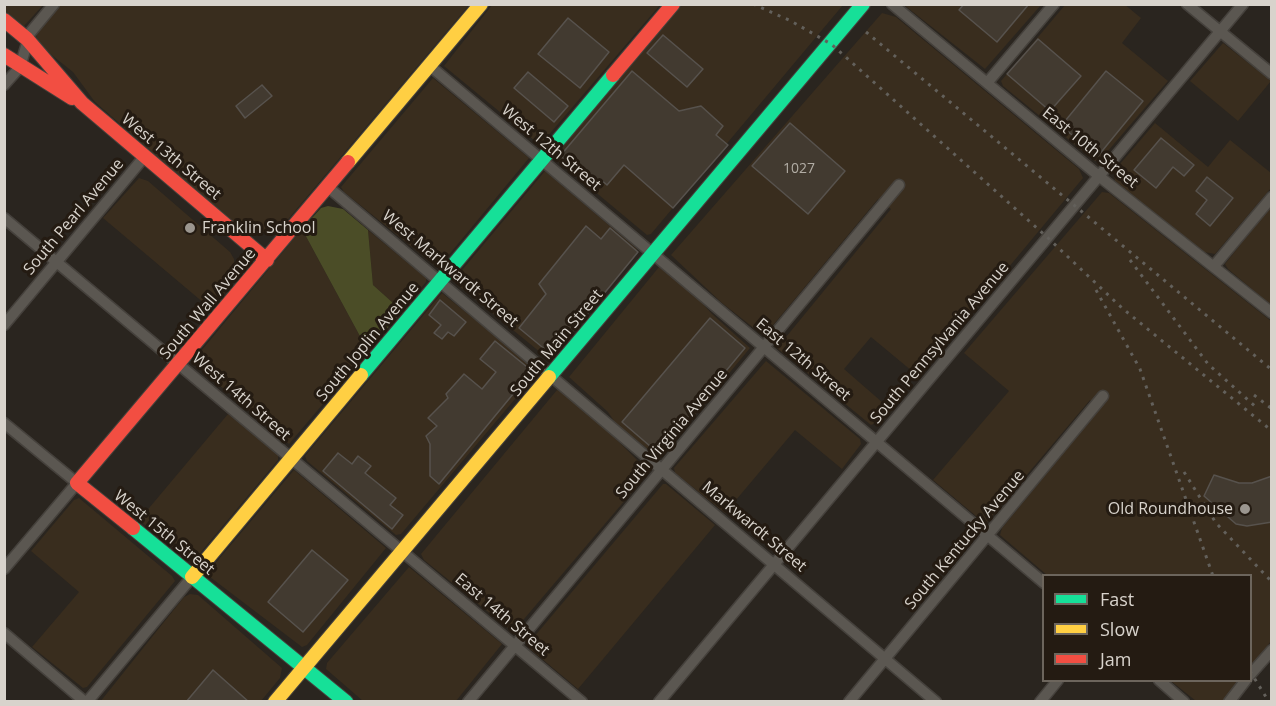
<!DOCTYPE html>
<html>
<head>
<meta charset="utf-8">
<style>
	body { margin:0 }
	#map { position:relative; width:1276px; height:706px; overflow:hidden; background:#2a251f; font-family:"Open Sans",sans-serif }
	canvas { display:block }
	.frame { position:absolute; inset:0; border:6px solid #d8d3cc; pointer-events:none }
	.legend { position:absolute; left:1042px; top:574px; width:210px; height:108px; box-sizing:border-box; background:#241b12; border:2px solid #6c655c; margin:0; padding:8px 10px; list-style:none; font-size:18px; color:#d8d3cc }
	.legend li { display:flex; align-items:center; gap:12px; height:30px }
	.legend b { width:30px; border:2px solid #6c655c }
</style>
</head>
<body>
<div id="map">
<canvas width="1276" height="706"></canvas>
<div class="frame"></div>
<ul class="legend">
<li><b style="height:8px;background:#16e098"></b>Fast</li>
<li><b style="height:8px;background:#ffcf43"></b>Slow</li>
<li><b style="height:8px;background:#f24e42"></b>Jam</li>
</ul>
</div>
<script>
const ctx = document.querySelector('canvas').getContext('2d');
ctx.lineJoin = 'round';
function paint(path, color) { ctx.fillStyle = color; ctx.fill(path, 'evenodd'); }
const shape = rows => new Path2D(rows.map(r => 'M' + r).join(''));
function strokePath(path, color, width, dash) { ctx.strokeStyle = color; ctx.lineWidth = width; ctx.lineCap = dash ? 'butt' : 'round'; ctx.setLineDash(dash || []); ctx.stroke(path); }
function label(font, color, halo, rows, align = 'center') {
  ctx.font = font + ' "Open Sans",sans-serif'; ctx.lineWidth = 6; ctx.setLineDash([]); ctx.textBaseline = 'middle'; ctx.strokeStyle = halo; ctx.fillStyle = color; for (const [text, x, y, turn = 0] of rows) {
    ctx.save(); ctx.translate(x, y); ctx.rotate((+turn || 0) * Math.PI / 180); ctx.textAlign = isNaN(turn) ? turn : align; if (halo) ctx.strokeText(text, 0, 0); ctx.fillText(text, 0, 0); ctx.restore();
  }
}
const built = shape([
	[1124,4,1141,18,1122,43,1168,81,1101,159,1095,161,1003,86,1001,81,1065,5],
	[4,5,43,5,24,26,5,15],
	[60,5,469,5,284,224,272,231,258,233,245,231,233,223,95,102,73,72,39,45,36,39,37,32],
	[492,5,660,5,540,145,444,66],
	[682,5,843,5,651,234,647,235,557,160,556,155],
	[904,5,1041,5,985,69],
	[882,13,896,17,1079,169,1083,178,918,376,871,337,844,369,890,409,879,422,871,425,777,348,891,209,878,199,764,336,722,303,671,255],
	[1223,43,1271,81,1238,121,1190,81],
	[433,78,529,158,438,268,344,192,341,187],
	[1155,123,1208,167,1230,140,1271,173,1271,188,1215,254,1204,252,1115,181,1114,171],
	[545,171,637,249,546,357,453,281],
	[139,178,148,181,230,252,234,259,234,275,229,288,211,309,103,218],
	[1102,192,1109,193,1271,321,1271,641,1251,667,1250,576,1047,575,1000,535,1002,528,1099,410,1090,400,987,522,982,521,933,480,1009,391,964,353],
	[1271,206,1271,305,1228,269,1225,264],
	[302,229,368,351,289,444,192,362],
	[368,230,426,278,426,282,402,311,373,285],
	[659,267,694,294,712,314,750,348,659,458,616,424,608,412,569,377],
	[442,293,536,369,537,373,401,534,396,535,307,461,305,456],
	[766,361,860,439,861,444,842,469,795,430,725,513,675,473,674,468],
	[557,390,562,392,599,422,649,472,513,632,424,560,421,554],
	[228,414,278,455,278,460,196,558,189,560,139,520],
	[294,470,386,548,307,645,302,647,210,577,208,572],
	[663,484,666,484,715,525,578,689,529,648,528,644],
	[79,498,172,576,175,581,87,687,83,688,32,647,79,592,31,551,74,500],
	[409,567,502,644,456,701,363,701,326,669,327,663],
	[190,594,198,595,282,668,280,678,261,701,100,702,184,597],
	[1171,681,1239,681,1222,702,1196,701]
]);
const green = shape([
	[328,206,343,209,368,230,373,285,402,311,368,351,302,229,321,208]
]);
const building = shape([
	[964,4,1029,4,997,42,959,10,964,4],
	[568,18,609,52,580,88,538,54,568,18],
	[663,35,703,69,687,87,647,53,663,35],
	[1038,39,1081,76,1050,111,1007,74,1038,39],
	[632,71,679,111,701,106,723,126,716,135,728,145,673,208,624,165,607,185,600,179,595,185,560,156,632,71],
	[1106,71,1143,101,1098,156,1061,126,1106,71],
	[528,72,568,106,554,122,514,88,528,72],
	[262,85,272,96,245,118,236,106,262,85],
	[790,123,845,171,808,214,752,166,790,123],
	[1161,138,1194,165,1184,176,1173,167,1156,188,1134,170,1161,138],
	[1207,177,1233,198,1210,226,1196,214,1207,200,1196,191,1207,177],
	[586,226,601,239,610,228,638,252,553,356,519,328,546,294,539,284,586,226],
	[440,300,466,322,454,336,448,332,442,339,434,333,441,325,429,315,440,300],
	[710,318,745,348,658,453,622,422,710,318],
	[495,341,532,371,439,484,430,476,430,444,426,436,437,426,428,418,448,398,446,394,464,374,482,389,496,372,480,359,495,341],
	[338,453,352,464,358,456,371,466,365,473,396,498,390,505,403,515,392,529,323,471,338,453],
	[1214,475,1239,483,1252,483,1272,476,1272,522,1247,526,1236,524,1204,496,1214,475],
	[312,550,348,580,303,632,268,602,312,550],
	[213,670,249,702,186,702,213,670]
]);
const street = shape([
	[892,4,1100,177,1272,313],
	[1187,4,1272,74],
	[430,66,1044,583],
	[987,83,1054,4],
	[4,85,20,67,30,33,54,4],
	[328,187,936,702],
	[4,218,582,702],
	[1214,266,1272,197],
	[4,325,145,156],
	[4,423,77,483,4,569],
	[4,633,85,702],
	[1250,675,1272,650],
	[1159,680,1184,702],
	[87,702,192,577],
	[468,702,899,185],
	[659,702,1243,4],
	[849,702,1103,396],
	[1040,702,1058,680],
	[1229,702,1246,680]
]);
const fast = shape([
	[361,375,613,75],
	[549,377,863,4],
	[133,528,346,702]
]);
const slow = shape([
	[348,162,481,4],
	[192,577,361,375],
	[275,702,549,377]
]);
const jam = shape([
	[4,20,27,39,82,103,267,260],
	[4,55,72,98],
	[613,75,673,4],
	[133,528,77,483,348,162]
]);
const rail = shape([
	[753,4,791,21,831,44,1048,238,1122,308,1272,431],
	[866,32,1272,370],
	[1130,260,1208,364,1258,409],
	[1096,290,1140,369,1213,576],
	[1254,395,1272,409],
	[1184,472,1216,523,1272,582],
	[1250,671,1269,702]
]);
const markers = [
	[190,228,6,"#9b968f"],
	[1245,509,6,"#9b968f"]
];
const numberNames = [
	["1027",799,169]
];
const streetNames = [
	["West 12th Street",551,148,40],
	["East 10th Street",1090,148,39],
	["West 13th Street",171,157,40],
	["South Pearl Avenue",74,217,-50],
	["West Markwardt Street",450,269,40],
	["South Wall Avenue",208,304,-50],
	["South Joplin Avenue",368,342,-50],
	["South Main Street",557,343,-50],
	["South Pennsylvania Avenue",940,343,-50],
	["East 12th Street",803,360,40],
	["West 14th Street",241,397,41],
	["South Virginia Avenue",672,434,-50],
	["Markwardt Street",754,527,40],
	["West 15th Street",164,533,39],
	["South Kentucky Avenue",965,540,-50],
	["East 14th Street",502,615,40]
];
const poiNames = [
	["Franklin School",202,228],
	["Old Roundhouse",1233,509,"right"]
];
paint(built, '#392d1e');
paint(green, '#4b4d27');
paint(building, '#423a30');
strokePath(building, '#57524d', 1.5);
strokePath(street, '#45413c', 13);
strokePath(fast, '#45413c', 16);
strokePath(slow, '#45413c', 16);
strokePath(jam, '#45413c', 16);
strokePath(street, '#5b5751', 10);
strokePath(fast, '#16e098', 14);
strokePath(slow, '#ffcf43', 14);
strokePath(jam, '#f24e42', 14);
strokePath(rail, '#63605b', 3, [3, 6]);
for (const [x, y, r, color] of markers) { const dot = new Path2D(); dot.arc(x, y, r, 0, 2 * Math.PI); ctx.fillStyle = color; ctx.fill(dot); strokePath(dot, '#241b12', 2); }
label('14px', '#b2ada5', null, numberNames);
label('16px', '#d8d3cc', '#241b12', streetNames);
label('16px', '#d8d3cc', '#241b12', poiNames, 'left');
</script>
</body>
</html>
